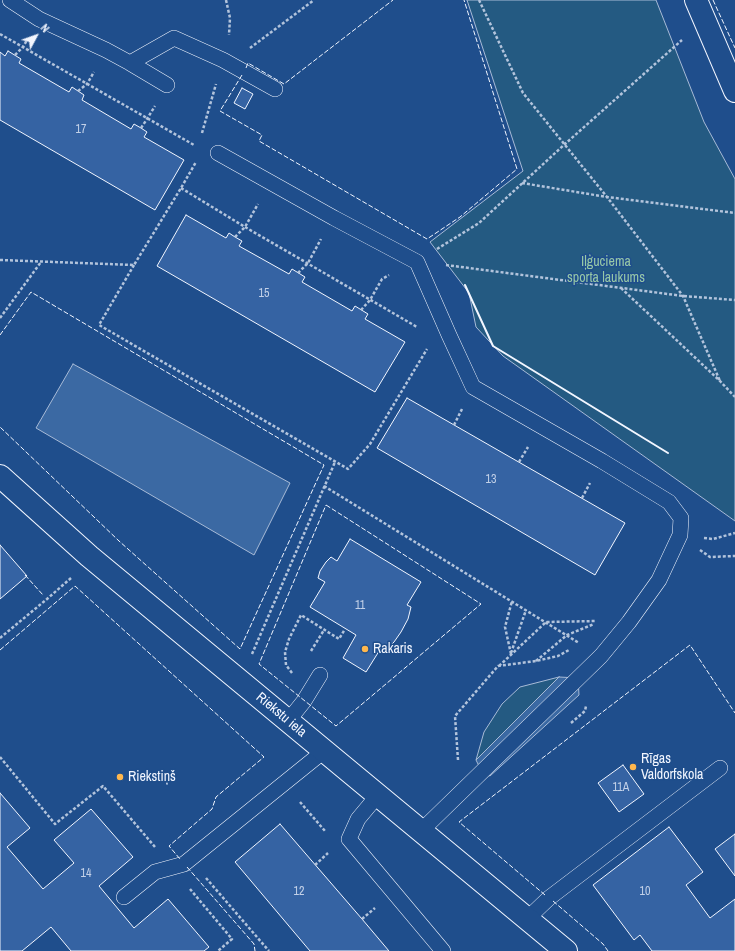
<!DOCTYPE html>
<html>
<head>
<meta charset="utf-8">
<style>
	body { margin:0 }
	#map { position:relative; width:735px; height:951px; overflow:hidden; background:#1f4e8c; font-family:"Archivo Narrow",sans-serif }
	canvas { display:block }
	.north { position:absolute; left:16px; top:16px; width:40px; height:40px; -webkit-text-stroke:3px #1f4e8c; paint-order:stroke; rotate:49deg; font-size:11px; font-weight:700; line-height:16px; text-align:center; color:#f2f6ff }
	.north::after { content:''; display:block; margin:auto; width:14px; height:18px; background:#f2f6ff; clip-path:polygon(50% 0,100% 100%,50% 72%,0 100%) }
</style>
</head>
<body>
<div id="map">
<canvas width="735" height="951"></canvas>
<div class="north">N</div>
</div>
<script>
const ctx = document.querySelector('canvas').getContext('2d');
ctx.lineJoin = 'round';
function paint(path, color) { ctx.fillStyle = color; ctx.fill(path, 'evenodd'); }
const shape = rows => new Path2D(rows.map(r => 'M' + r).join(''));
function strokePath(path, color, width, dash) { ctx.strokeStyle = color; ctx.lineWidth = width; ctx.lineCap = dash ? 'butt' : 'round'; ctx.setLineDash(dash || []); ctx.stroke(path); }
function label(font, color, halo, rows, align = 'center') {
  ctx.font = font + ' "Archivo Narrow",sans-serif'; ctx.lineWidth = 3; ctx.setLineDash([]); ctx.textBaseline = 'middle'; ctx.strokeStyle = halo; ctx.fillStyle = color; for (const [text, x, y, turn = 0] of rows) {
    ctx.save(); ctx.translate(x, y); ctx.rotate((+turn || 0) * Math.PI / 180); ctx.textAlign = isNaN(turn) ? turn : align; if (halo) ctx.strokeText(text, 0, 0); ctx.fillText(text, 0, 0); ctx.restore();
  }
}
const green = shape([
	[467,0,656,0,704,122,735,179,735,521,503,356,476,327,469,293,430,242,523,171,467,0],
	[559,677,476,760,484,732,502,704,520,687,559,677]
]);
const water = shape([
	[73,364,290,483,254,555,36,428,73,364],
	[559,677,578,678,579,695,490,776,482,772,476,760,559,677]
]);
const building = shape([
	[8,51,21,59,19,63,69,92,72,87,84,95,82,100,131,129,134,124,141,128,147,132,144,137,184,160,155,210,0,120,0,52,5,56,8,51],
	[242,88,253,94,245,109,234,103,242,88],
	[186,215,226,238,229,233,235,237,242,241,239,246,289,274,292,269,305,277,302,282,352,311,355,306,368,314,365,319,405,342,375,392,157,266,186,215],
	[407,398,625,523,595,575,377,448,407,398],
	[350,539,421,582,407,605,411,607,408,619,401,632,394,642,385,651,381,648,366,672,343,658,356,635,310,607,325,582,318,578,320,571,326,562,331,557,337,561,350,539],
	[0,545,27,576,0,599,0,545],
	[623,765,644,794,619,812,598,783,623,765],
	[0,793,30,828,7,847,43,889,74,863,54,840,91,809,133,857,99,886,134,928,168,899,209,947,204,951,71,951,51,927,22,951,0,951,0,793],
	[280,824,362,919,389,951,310,951,235,862,280,824],
	[669,827,703,872,686,885,710,918,735,899,735,951,652,951,640,935,634,940,593,885,669,827],
	[735,834,735,876,715,849,735,834]
]);
const path = shape([
	[226,0,230,18,229,35],
	[479,0,523,93,607,197,683,296,720,381],
	[0,34,194,145],
	[250,48,314,0],
	[15,55,23,47,27,40],
	[78,91,87,84,94,72],
	[141,128,147,119,155,106],
	[202,133,216,84],
	[522,183,607,197,735,213],
	[181,188,245,227,417,327],
	[235,237,245,227,258,204],
	[437,249,479,223,565,144,682,40],
	[0,260,134,265,181,188,196,162],
	[134,265,99,325,348,469,370,444,427,349],
	[446,265,683,296,735,300],
	[298,273,308,263,321,239],
	[621,288,720,381,735,397],
	[361,310,370,300,382,279,389,275],
	[0,318,41,262],
	[454,425,462,409],
	[519,462,528,447],
	[324,486,579,643],
	[582,498,590,483],
	[704,538,713,539,735,533],
	[700,550,710,557,735,556],
	[0,638,47,599,71,578],
	[311,651,324,630],
	[511,653,526,610],
	[252,654,335,462],
	[511,654,505,627,512,601],
	[536,661,567,635,594,624],
	[499,666,546,622,596,621],
	[292,673,286,665,285,652,289,639,301,615,339,639,345,629],
	[571,723,585,711,586,706],
	[0,757,55,824,103,786,155,847],
	[458,760,455,716,498,666,536,661,558,656,569,650],
	[300,802,325,831],
	[315,865,328,853],
	[206,878,269,951],
	[190,889,232,939,218,951],
	[362,919,375,908]
]);
const lane = shape([
	[10,0,39,19,106,50,130,63,167,85],
	[130,63,174,38,223,60,275,89],
	[218,153,334,218,417,262,449,335,473,387,602,461,669,502,681,518,680,535,659,580,629,622,601,656,421,831],
	[288,721,304,701,320,675],
	[378,795,358,819,349,839,443,951],
	[124,897,155,872,184,864,324,751],
	[528,918,549,898,720,768]
]);
const street = shape([
	[696,0,735,91],
	[0,476,89,556,566,951]
]);
const fence = shape([
	[713,0,735,48],
	[246,68,248,63,284,84,393,0],
	[242,75,220,111,262,135,259,141,427,239,460,217,517,169,464,0],
	[0,335,31,292,324,465,240,649,119,541,0,427],
	[326,505,481,604,336,726,259,664,326,505],
	[25,575,43,595],
	[0,650,75,586,264,757,216,797,212,809,169,846,180,859],
	[187,867,254,944,255,951],
	[545,895,459,822,690,645,735,713],
	[553,901,603,944,608,951]
]);
const wall = shape([
	[465,285,493,346,668,453]
]);
const markers = [
	[365,649,4,"#ffb74d"],
	[633,767,4,"#ffb74d"],
	[120,777,4,"#ffb74d"]
];
const numberNames = [
	["17",81,130],
	["15",264,294],
	["13",491,480],
	["11",360,606],
	["11A",621,788],
	["14",86,874],
	["12",299,892],
	["10",645,892]
];
const parkNames = [
	["Iļģuciema",606,262],
	["sporta laukums",606,278]
];
const poiNames = [
	["Rakaris",373,649],
	["Rīgas",641,759],
	["Valdorfskola",641,775],
	["Riekstiņš",128,777]
];
const streetNames = [
	["Riekstu iela",281,715,40]
];
paint(green, '#245a82');
strokePath(green, '#a8bbd7', 1);
paint(water, '#3b69a3');
strokePath(water, '#a8bbd7', 1);
paint(building, '#3563a3');
strokePath(building, '#f2f6ff', 1);
strokePath(lane, '#f2f6ff', 16);
strokePath(street, '#f2f6ff', 24);
strokePath(path, '#b3c4dc', 2.5, [3, 2]);
strokePath(lane, '#1f4e8c', 15);
strokePath(street, '#1f4e8c', 22);
strokePath(fence, '#f2f6ff', 1, [5, 2]);
strokePath(wall, '#f2f6ff', 2);
for (const [x, y, r, color] of markers) { const dot = new Path2D(); dot.arc(x, y, r, 0, 2 * Math.PI); ctx.fillStyle = color; ctx.fill(dot); strokePath(dot, '#1f4e8c', 1.5); }
label('12px', '#c3d1e8', null, numberNames);
label('14px', '#97c8a6', '#1f4e8c', parkNames);
label('14px', '#f2f6ff', '#1f4e8c', poiNames, 'left');
label('14px', '#f2f6ff', '#1f4e8c', streetNames);
</script>
</body>
</html>
